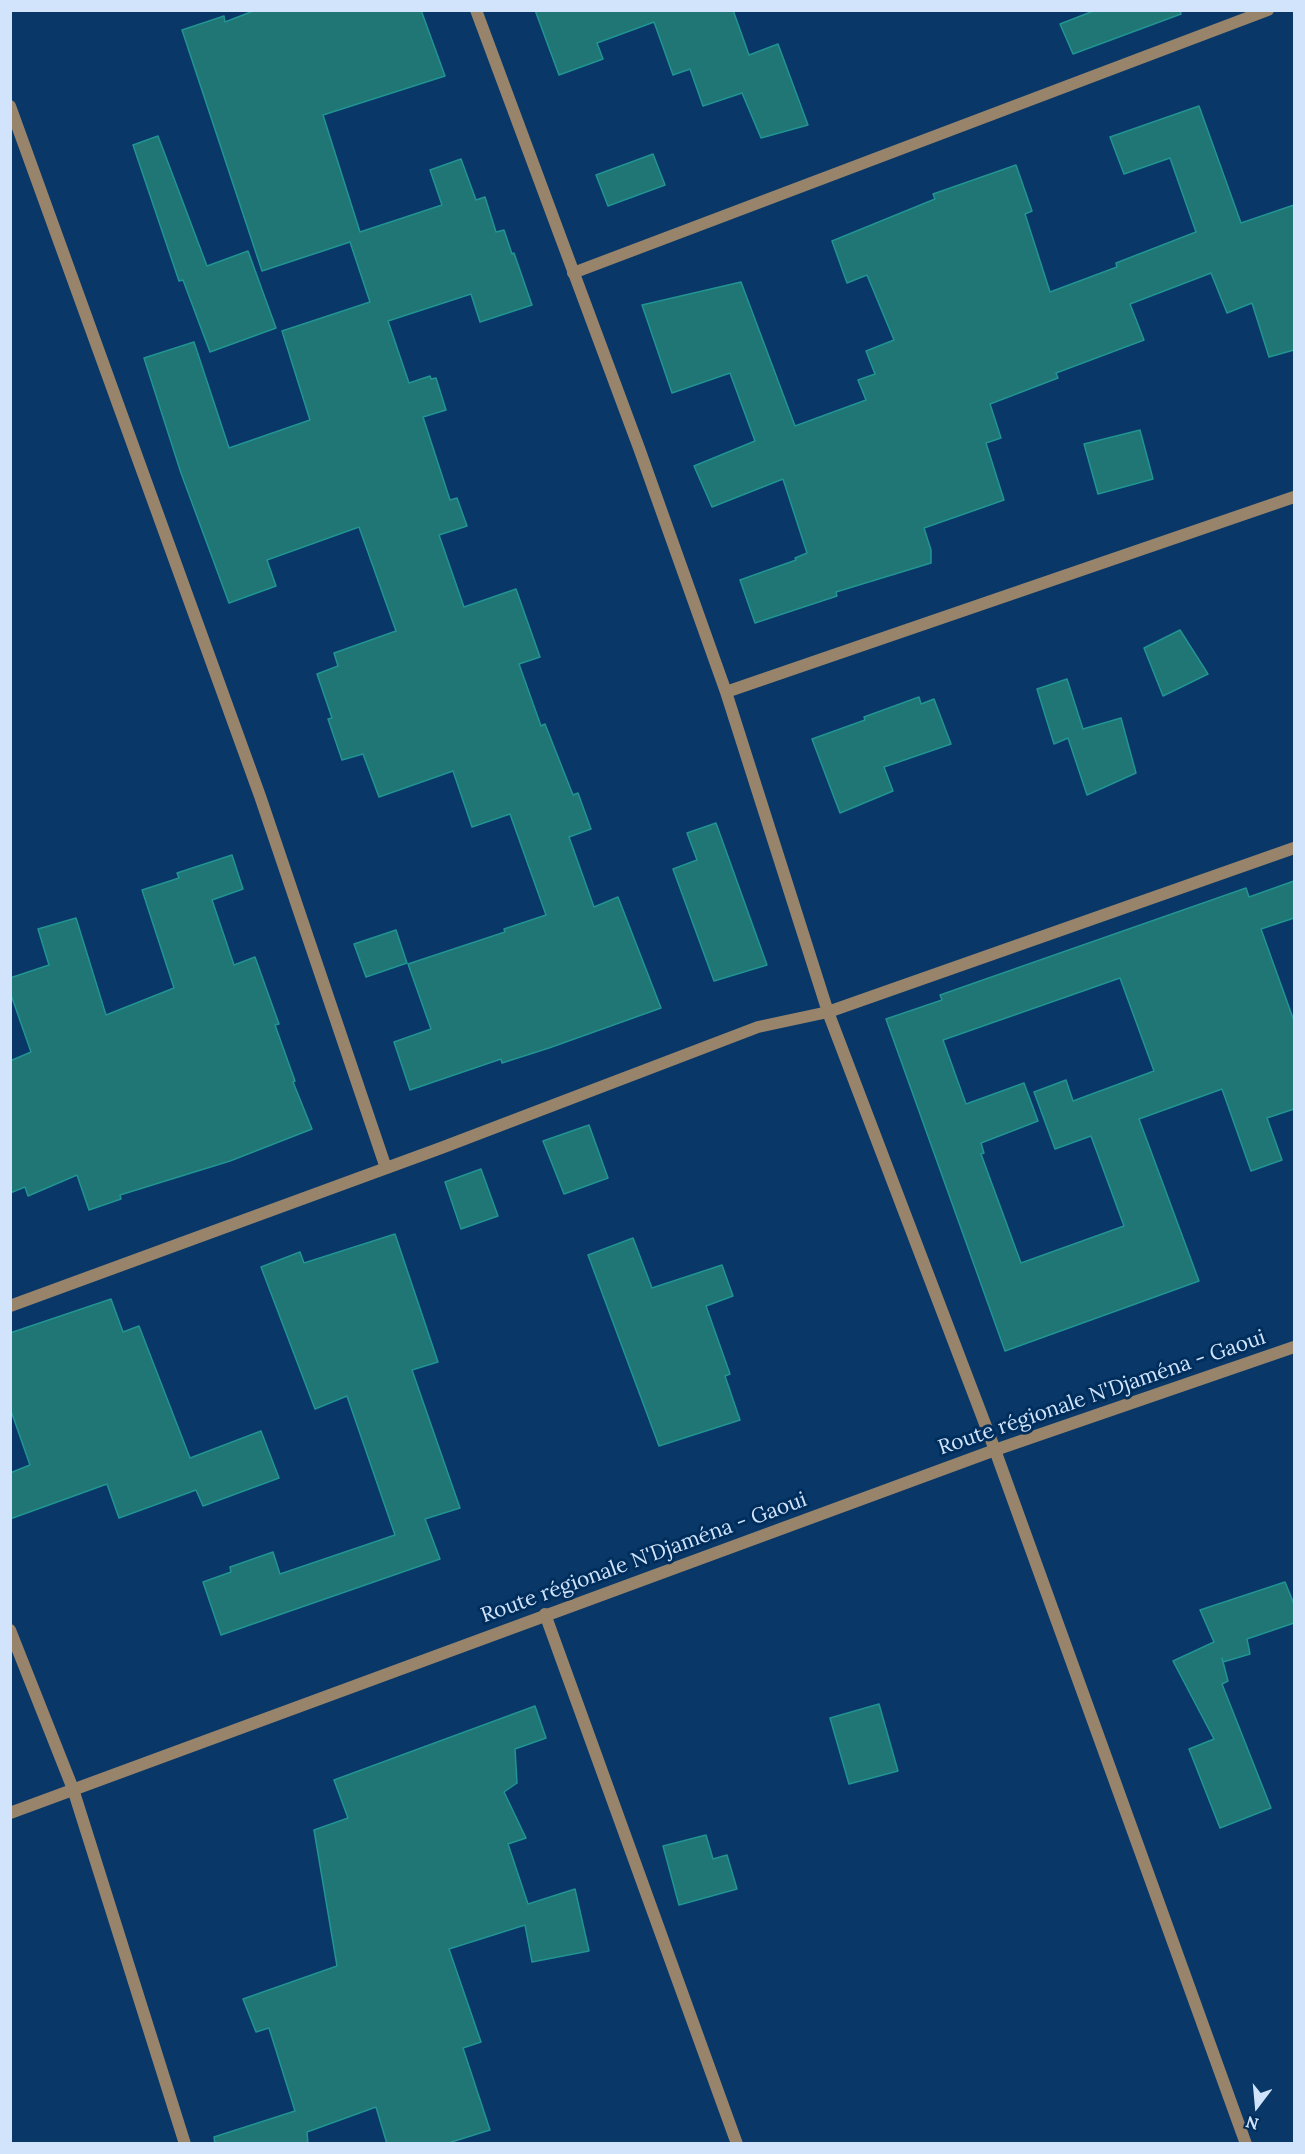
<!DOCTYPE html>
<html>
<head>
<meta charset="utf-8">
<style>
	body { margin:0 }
	#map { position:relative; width:1305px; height:2154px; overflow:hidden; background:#093868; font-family:Lora,serif }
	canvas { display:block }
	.frame { position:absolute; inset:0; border:12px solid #d1e4fc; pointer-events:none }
	.north { position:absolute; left:1227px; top:2076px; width:60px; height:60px; -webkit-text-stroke:4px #002e5c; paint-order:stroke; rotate:196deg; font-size:16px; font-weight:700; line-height:24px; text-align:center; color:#d1e4fc }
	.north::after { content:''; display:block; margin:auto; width:21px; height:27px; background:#d1e4fc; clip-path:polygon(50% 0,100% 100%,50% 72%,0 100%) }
</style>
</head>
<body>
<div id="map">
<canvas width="1305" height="2154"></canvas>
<div class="frame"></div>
<div class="north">N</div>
</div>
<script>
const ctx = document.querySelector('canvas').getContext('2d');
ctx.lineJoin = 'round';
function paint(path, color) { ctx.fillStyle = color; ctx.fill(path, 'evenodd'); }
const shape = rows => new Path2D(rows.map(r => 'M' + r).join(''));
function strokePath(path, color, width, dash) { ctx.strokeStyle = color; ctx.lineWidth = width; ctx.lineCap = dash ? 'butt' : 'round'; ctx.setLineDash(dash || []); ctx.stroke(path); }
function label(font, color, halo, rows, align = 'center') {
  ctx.font = font + ' Lora,serif'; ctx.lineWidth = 6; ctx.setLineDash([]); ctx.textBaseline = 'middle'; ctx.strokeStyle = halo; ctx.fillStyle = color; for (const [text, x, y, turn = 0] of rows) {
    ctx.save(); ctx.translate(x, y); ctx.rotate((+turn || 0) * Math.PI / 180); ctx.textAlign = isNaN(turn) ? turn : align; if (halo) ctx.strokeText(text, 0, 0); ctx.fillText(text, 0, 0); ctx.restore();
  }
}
const building = shape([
	[256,10,421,10,445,76,323,115,360,232,442,205,430,170,461,159,476,200,485,197,496,232,504,230,512,254,514,253,532,305,480,322,471,294,388,321,409,383,430,376,431,379,436,378,446,410,423,417,450,500,457,498,467,526,439,535,464,607,516,589,540,657,519,664,541,726,545,724,573,795,578,793,591,829,569,837,594,907,618,897,661,1008,549,1048,502,1063,501,1059,410,1090,394,1042,431,1029,408,964,505,932,504,929,546,915,510,814,472,827,453,771,379,797,363,754,342,760,328,719,332,718,317,674,338,666,334,653,396,631,359,527,267,560,276,586,229,603,181,473,144,358,194,342,229,448,310,420,282,331,370,302,350,242,262,271,182,30,224,16,225,22,256,10],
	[535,10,733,10,749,55,778,44,808,125,761,138,742,93,703,106,690,69,673,75,654,22,597,43,603,59,559,75,535,10],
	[1096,10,1180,10,1181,14,1073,54,1060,24,1096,10],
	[1199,106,1241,223,1294,205,1294,350,1269,357,1252,303,1227,313,1211,273,1130,304,1144,340,1056,373,1058,378,990,404,1001,438,986,443,1004,500,924,528,931,550,931,563,836,592,837,596,755,623,740,580,796,560,795,558,807,553,783,479,712,507,694,466,755,441,730,373,672,393,642,305,741,282,795,426,866,400,858,380,875,374,866,351,894,340,867,275,847,283,832,241,935,199,933,194,1016,165,1032,211,1025,214,1050,292,1117,267,1116,263,1196,232,1170,158,1124,174,1110,137,1199,106],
	[158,136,207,266,248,251,276,328,210,352,183,280,179,281,133,145,158,136],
	[653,154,665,185,608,206,596,175,653,154],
	[1140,430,1153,479,1098,494,1084,444,1140,430],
	[1180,630,1208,674,1163,696,1144,648,1180,630],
	[1067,679,1083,729,1121,718,1136,773,1087,795,1068,738,1054,744,1037,689,1067,679],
	[919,697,921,704,934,699,951,744,884,767,893,791,840,813,812,739,865,720,864,717,919,697],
	[716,823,767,965,714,981,673,869,697,860,687,833,716,823],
	[232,855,243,889,212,900,234,965,255,957,279,1024,275,1025,295,1081,293,1082,312,1129,230,1161,120,1195,121,1199,89,1210,77,1175,28,1196,25,1187,10,1193,10,1061,31,1052,10,992,10,978,49,965,38,929,76,918,106,1015,174,988,142,890,179,878,177,873,232,855],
	[1294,881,1294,918,1261,929,1294,1021,1294,1109,1267,1118,1282,1160,1251,1171,1222,1089,1139,1119,1199,1281,1005,1351,886,1019,942,1000,940,995,1246,888,1249,897,1294,881],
	[1120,978,1154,1071,1073,1101,1066,1080,1034,1092,1055,1149,1091,1136,1124,1226,1021,1263,981,1154,984,1153,981,1143,1038,1121,1024,1083,966,1104,943,1040,1120,978],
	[396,930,407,963,366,977,354,944,396,930],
	[589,1125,608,1178,564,1194,543,1141,589,1125],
	[481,1169,498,1216,461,1229,445,1182,481,1169],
	[395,1234,438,1362,412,1370,460,1508,425,1519,440,1559,221,1635,203,1582,231,1572,230,1567,273,1552,280,1574,395,1535,347,1396,315,1409,261,1267,300,1252,304,1263,395,1234],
	[633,1238,652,1288,722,1265,733,1296,706,1306,730,1374,725,1376,740,1420,659,1446,588,1255,633,1238],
	[111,1299,123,1332,139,1326,190,1458,261,1431,279,1478,203,1506,196,1490,119,1518,107,1484,10,1519,10,1473,30,1465,10,1408,10,1333,111,1299],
	[1285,1582,1294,1604,1294,1623,1247,1639,1250,1654,1223,1662,1222,1658,1228,1681,1222,1684,1271,1808,1220,1828,1189,1749,1214,1739,1173,1661,1214,1642,1200,1610,1285,1582],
	[879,1704,898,1771,849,1784,830,1718,879,1704],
	[535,1706,546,1738,515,1749,517,1783,504,1792,526,1838,508,1844,528,1904,575,1889,589,1951,532,1962,525,1925,449,1949,481,2042,463,2048,490,2130,445,2144,387,2144,376,2107,307,2132,308,2144,215,2144,214,2137,295,2111,269,2028,256,2032,243,1999,337,1966,314,1830,348,1818,334,1780,535,1706],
	[706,1835,713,1859,727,1855,737,1889,679,1905,663,1846,706,1835]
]);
const minor = shape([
	[476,10,639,448,726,692,828,1012,995,1450,1246,2144],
	[10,106,260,796,386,1168],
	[573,273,1268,10],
	[726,692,1294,497],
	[10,1306,441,1148,758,1027,828,1012,1294,848],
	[545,1614,737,2144],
	[10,1630,73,1789,185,2144]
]);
const tertiary = shape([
	[10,1813,995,1450,1294,1347]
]);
const streetNames = [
	["Route régionale N'Djaména - Gaoui",1102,1393,-19],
	["Route régionale N'Djaména - Gaoui",644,1558,-20]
];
paint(building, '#1f7674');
strokePath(building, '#229492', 1.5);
strokePath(minor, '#98846a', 12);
strokePath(tertiary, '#98846a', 12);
label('21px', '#d1e4fc', '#002e5c', streetNames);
</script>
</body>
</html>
